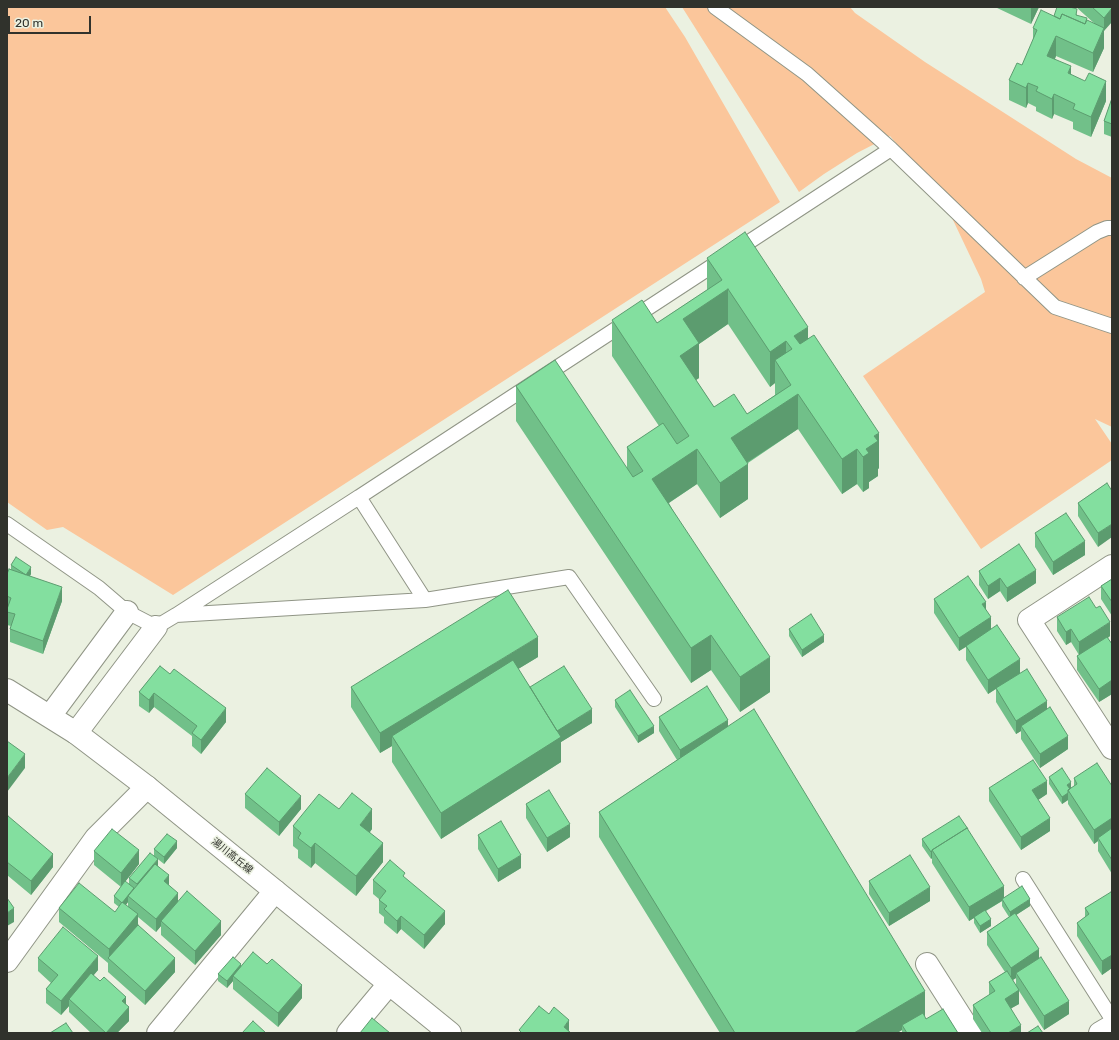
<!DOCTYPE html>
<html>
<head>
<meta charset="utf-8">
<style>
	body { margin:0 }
	#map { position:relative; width:1119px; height:1040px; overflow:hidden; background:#ebf1e1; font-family:Rubik,sans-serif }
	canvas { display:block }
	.frame { position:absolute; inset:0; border:8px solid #30322c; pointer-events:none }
	.scale { position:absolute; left:8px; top:16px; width:83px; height:18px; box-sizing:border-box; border:2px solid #30322c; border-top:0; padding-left:5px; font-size:12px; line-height:14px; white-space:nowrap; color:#30322c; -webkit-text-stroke:3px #ebf1e1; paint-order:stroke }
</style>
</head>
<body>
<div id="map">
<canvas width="1119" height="1040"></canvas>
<div class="frame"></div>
<div class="scale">20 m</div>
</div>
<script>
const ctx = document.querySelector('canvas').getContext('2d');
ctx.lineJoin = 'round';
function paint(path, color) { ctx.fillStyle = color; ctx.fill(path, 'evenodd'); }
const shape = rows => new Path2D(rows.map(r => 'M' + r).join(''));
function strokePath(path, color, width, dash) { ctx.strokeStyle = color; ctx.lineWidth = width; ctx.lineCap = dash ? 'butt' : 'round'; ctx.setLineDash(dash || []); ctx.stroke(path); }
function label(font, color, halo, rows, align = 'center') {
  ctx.font = font + ' Rubik,"Noto Sans JP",sans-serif'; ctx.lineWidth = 3; ctx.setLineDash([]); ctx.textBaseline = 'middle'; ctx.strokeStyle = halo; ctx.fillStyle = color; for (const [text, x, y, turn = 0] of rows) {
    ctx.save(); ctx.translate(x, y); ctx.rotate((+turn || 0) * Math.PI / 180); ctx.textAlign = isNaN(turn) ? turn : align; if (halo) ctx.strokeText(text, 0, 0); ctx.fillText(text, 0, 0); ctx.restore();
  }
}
const green = shape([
	[7,7,665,7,685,37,780,202,173,595,63,527,47,530,7,502],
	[682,7,850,7,855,13,925,62,1076,159,1112,178,1112,427,1095,419,1112,444,1112,460,981,549,863,376,985,292,981,279,943,199,890,136,857,153,824,174,799,192]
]);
const lane = shape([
	[715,7,807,74,891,149,1055,307,1112,326],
	[1024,278,1097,232,1107,228,1112,228],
	[7,524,99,588,127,612,156,627,176,615,425,600,569,577,654,699],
	[425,600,359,497,891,149],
	[178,614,359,497],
	[1023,879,1112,1019]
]);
const street = shape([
	[1112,566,1029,620,1112,748],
	[50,716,127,612],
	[76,733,156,627],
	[7,961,96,838,147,787],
	[927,964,971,1033],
	[158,1033,275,891],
	[348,1033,389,984],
	[1100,1033,1112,1026]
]);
const secondary = shape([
	[7,690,76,733,147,787,450,1033]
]);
const wall = shape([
	[995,7,1039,7,1031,24],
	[1072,7,1077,15,1087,21,1095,24,1076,7,1112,7,1104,31,1104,48,1093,72,1056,56,1055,59,1071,75,1106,101,1091,137,1073,129,1073,122,1054,114,1052,119,1036,111,1036,107,1028,103,1026,108,1009,100,1009,80,1022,65,1033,40,1033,28],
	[1112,98,1112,137,1104,134,1104,121],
	[707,258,808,339,879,468,878,469,878,476,869,482,869,488,863,492,857,484,842,494,798,429,748,463,748,499,720,518,697,484,669,503,770,692,740,712,711,670,691,683,516,421,516,386,627,468,627,447,659,426,612,356,612,320,657,323,707,290],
	[728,324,770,387,775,383,775,395,747,414,714,407,696,380,699,378,699,344],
	[1107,483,1098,547,1078,516,1078,503],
	[1035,533,1085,555,1053,575,1035,547],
	[11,565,31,574,30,576,62,601,43,654,10,642,10,629,11,626,7,625,7,574,11,570],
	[979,571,1036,583,1007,602,1000,591,988,599,979,585],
	[1112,579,1112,616,1101,599,1101,586],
	[934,599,986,610,991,630,1020,673,1047,709,1068,749,1040,768,1021,739,1021,731,1016,734,996,702,996,689,988,694,966,660,966,647,959,651,934,613],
	[1057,617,1110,636,1108,638,1112,644,1112,694,1099,702,1077,670,1077,656,1079,655,1071,642,1066,645,1057,631],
	[789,629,824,642,802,657,789,636],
	[538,657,518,669,530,687,592,723,561,742,561,762,441,839,392,762,392,746,380,753,351,707,351,687],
	[160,666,226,722,201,754,192,746,192,736,154,707,149,713,139,706,139,692],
	[615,700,654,733,638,743,615,707],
	[659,717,728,726,926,1019,958,1033,902,1033,902,1030,897,1033,720,1033,599,837,599,812,677,760,659,731],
	[1049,777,1071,788,1074,787,1074,778,1112,786,1112,874,1098,851,1098,841,1094,844,1068,804,1068,800,1062,804,1049,784],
	[989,788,1047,794,1038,800,1050,831,1021,850,989,801],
	[245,794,301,809,279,836,245,808],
	[526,804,570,837,547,852,526,818],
	[339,809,372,829,370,832,383,862,356,896,315,863,311,868,298,858,298,850,293,846,293,826],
	[7,817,53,867,31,895,7,875],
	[478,835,521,868,498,882,478,849],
	[922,839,1004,898,1030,906,1016,915,1069,1014,1044,1030,1019,991,1019,1004,1011,1008,1021,1033,982,1033,973,1019,973,1005,989,995,989,982,1005,972,987,945,987,932,1009,917,1002,906,1002,901,986,911,991,926,980,933,974,923,974,918,969,921,932,863,932,858,931,859,922,846],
	[1016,978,1016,986,1013,980],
	[177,848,164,864,154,856,154,849],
	[94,851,139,864,121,887,94,865],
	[158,866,178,902,221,935,195,965,161,935,161,926,156,932,138,917,138,926,175,972,145,1005,108,972,108,963,59,922,59,908,115,912,119,907,114,903,114,896,129,884,129,878],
	[128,902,128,907,126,905],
	[405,878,445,924,424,949,401,929,397,934,384,923,384,917,379,913,379,899,373,894,373,880],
	[869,881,930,901,889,926,869,894],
	[1112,893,1112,968,1102,975,1077,936,1077,923,1085,917,1085,908],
	[38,958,98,970,93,975,126,1005,129,1021,117,1033,91,1033,69,1012,69,1006,61,1015,46,1003,46,989,51,983,38,971],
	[267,964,302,998,278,1027,233,989,233,981,227,988,218,981,218,974,241,966]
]);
const shadedWall = shape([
	[1031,7,1039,7,1031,24],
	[1112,8,1112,22,1104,31,1104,48,1093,72,1093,53,1104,29,1104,18],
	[1056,36,1056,56,1047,76,1047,56],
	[1071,66,1071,86,1068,73],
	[1106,81,1106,101,1091,137,1091,117],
	[1028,83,1028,103,1026,108,1026,88],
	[1054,94,1054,114,1052,119,1052,99],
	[728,289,728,324,699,344,699,378,680,391,680,356,683,319],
	[808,327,808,362,794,336],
	[786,341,786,376,775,360,775,383,770,387,770,352],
	[798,394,798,429,731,473,731,438],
	[879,433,879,468,878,469,878,476,869,482,869,488,863,492,863,457,866,449,874,436],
	[697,449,697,484,652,514,652,479],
	[857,449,857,484,842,494,842,459],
	[748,464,748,499,720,518,720,483],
	[1112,524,1112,537,1098,547,1098,533],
	[1085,541,1085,555,1053,575,1053,562],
	[31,567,31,574,26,582,26,575],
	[1036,570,1036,583,1007,602,1007,588],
	[1000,578,1000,591,988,599,988,586],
	[62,587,62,601,43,654,43,641],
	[986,602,986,616,982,604],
	[991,617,991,631,959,651,959,638],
	[1110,622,1110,636,1079,655,1079,642],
	[1071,629,1071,642,1066,645,1066,632],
	[711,635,711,670,691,683,691,648],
	[824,635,824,642,802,657,802,650],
	[538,637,538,657,396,743,392,736,392,746,380,753,380,733],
	[770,657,770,692,740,712,740,677],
	[1020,659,1020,673,988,694,988,680],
	[1112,680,1112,694,1099,702,1099,689],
	[154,693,154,707,149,713,149,700],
	[1047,701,1047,715,1021,726,1021,731,1016,734,1016,721],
	[226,708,226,722,201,754,201,740],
	[592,709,592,723,561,742,561,762,441,839,441,813,552,734],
	[728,720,728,733,680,764,680,750],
	[654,726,654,733,638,743,638,736],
	[1068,736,1068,749,1040,768,1040,754],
	[25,754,25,768,7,792,7,778],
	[1047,781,1047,794,1032,804,1032,790],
	[1071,782,1071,789,1067,792,1067,785],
	[1068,793,1068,800,1062,804,1062,797],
	[301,796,301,809,279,836,279,822],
	[372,809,372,829,360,845,360,825],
	[1050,818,1050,831,1021,850,1021,837],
	[1112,818,1112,832,1098,838,1098,841,1094,844,1094,830],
	[570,824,570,837,547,852,547,838],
	[177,841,177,848,164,864,164,857],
	[315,843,315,863,311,868,311,848],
	[383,843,383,862,356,896,356,876],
	[139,850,139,864,121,887,121,873],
	[932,851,932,858,931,859,931,852],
	[53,854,53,867,31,895,31,881],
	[521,855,521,868,498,882,498,869],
	[158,859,158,866,137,891,137,884],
	[169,875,169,889,164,881],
	[1004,886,1004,899,1002,899,1002,901,975,917,974,917,974,918,969,921,969,907],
	[930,887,930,901,889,926,889,913],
	[134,888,128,896,128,902,122,910,122,903],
	[178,893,178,906,161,921,161,926,156,932,156,919],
	[1030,899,1030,906,1010,919,1010,912],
	[14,908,14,922,7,926,7,913],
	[445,911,445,924,424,949,424,935],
	[138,914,138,928,109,959,109,949],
	[401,916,401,929,397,934,397,921],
	[991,919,991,926,980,933,980,926],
	[221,921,221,935,195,965,195,951],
	[1039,949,1039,963,1016,973,1016,978,1011,981,1011,968],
	[1112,955,1112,968,1102,975,1102,961],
	[98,956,98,970,72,1002,69,999,69,1006,61,1015,61,1001],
	[175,958,175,972,145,1005,145,991],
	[241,964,241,971,233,976,233,981,227,988,227,981],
	[302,985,302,998,278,1027,278,1013],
	[1019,990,1019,1004,1005,1012,1005,999],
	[925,991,925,1016,902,1025,902,1030,897,1033,854,1033],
	[126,997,126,1010,129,1007,129,1021,117,1033,106,1033,122,1001],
	[1069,1001,1069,1014,1044,1030,1044,1016],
	[569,1020,569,1033,564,1027],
	[1021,1025,1021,1033,1008,1033]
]);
const building = shape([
	[1057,7,1070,7,1077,9,1076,15,1087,18,1085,24,1062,14,1060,19,1054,16,1057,7],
	[1092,7,1112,7,1112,8,1104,18,1092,7],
	[1041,10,1060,19,1062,14,1085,24,1087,20,1104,28,1093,53,1056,36,1047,56,1071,66,1068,73,1085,81,1089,73,1106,81,1091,117,1073,109,1075,104,1054,94,1052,99,1036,91,1038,87,1028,83,1026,88,1009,80,1017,63,1022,65,1037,30,1033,28,1041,10],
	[1112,98,1112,124,1104,121,1112,98],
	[745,232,808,327,794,336,800,344,814,335,879,433,874,436,878,441,866,449,869,453,863,457,857,449,842,459,798,394,731,438,748,464,720,483,697,449,652,479,770,657,740,677,711,635,691,648,516,386,555,360,633,477,643,471,627,447,663,423,677,444,689,436,612,320,642,300,657,323,722,280,707,258,745,232],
	[728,289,770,352,786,341,792,349,775,360,791,385,747,414,734,394,714,407,680,356,699,343,683,319,728,289],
	[1107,483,1112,491,1112,524,1098,533,1078,503,1107,483],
	[1066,513,1085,541,1053,562,1035,533,1066,513],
	[1019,544,1036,570,1007,588,1000,578,988,586,979,571,1019,544],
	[16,557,31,567,26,575,11,565,16,557],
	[9,569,62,587,43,641,10,629,15,614,7,612,7,609,11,598,7,596,7,574,9,569],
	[968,576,986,602,982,604,991,617,959,638,934,599,968,576],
	[1112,579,1112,602,1101,586,1112,579],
	[508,590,538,637,380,733,351,687,508,590],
	[1089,597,1096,608,1100,606,1110,622,1079,642,1071,629,1066,632,1057,617,1089,597],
	[811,614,824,635,802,650,789,629,811,614],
	[997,625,1020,659,988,680,966,646,997,625],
	[1107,637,1112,644,1112,680,1099,689,1077,656,1107,637],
	[513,660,561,737,441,813,392,736,513,660],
	[160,666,170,674,174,669,226,708,201,740,192,733,197,726,154,693,149,700,139,692,160,666],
	[564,666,592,709,557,731,530,687,564,666],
	[1027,669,1047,701,1016,721,996,688,1027,669],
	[707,686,728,720,680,750,659,717,707,686],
	[630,690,654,726,638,736,615,700,630,690],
	[1050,707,1068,736,1040,754,1021,726,1050,707],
	[754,709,925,991,854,1033,735,1033,599,812,754,709],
	[7,741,25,754,7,778,7,741],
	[1033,760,1047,781,1032,790,1050,818,1021,837,989,788,1033,760],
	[1097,763,1112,786,1112,818,1094,830,1068,790,1077,784,1074,778,1097,763],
	[267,768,301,796,279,822,245,794,267,768],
	[1062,768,1071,782,1067,785,1070,789,1068,790,1068,793,1062,797,1049,777,1062,768],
	[549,790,570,824,547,838,526,804,549,790],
	[352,793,372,809,360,825,383,843,356,876,315,843,311,848,298,838,301,833,293,826,319,794,339,809,352,793],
	[8,816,53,854,31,881,7,862,7,817,8,816],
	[959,816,968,829,967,828,932,850,932,851,931,852,922,839,959,816],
	[501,821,521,855,498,869,478,835,501,821],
	[967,828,1004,886,969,907,932,850,967,828],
	[1112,828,1112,860,1098,838,1112,828],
	[112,829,139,850,121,873,94,851,112,829],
	[167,834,177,841,164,857,154,849,167,834],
	[150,853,158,859,137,884,129,878,150,853],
	[910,855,930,887,889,913,869,881,910,855],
	[390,860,405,873,403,876,445,911,424,935,401,916,397,921,384,909,387,906,379,900,386,891,373,880,390,860],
	[155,864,169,875,164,881,178,893,156,919,128,896,155,864],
	[125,881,134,888,122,903,114,896,125,881],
	[79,883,115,912,122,902,138,914,109,949,59,908,79,883],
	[1022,886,1030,899,1010,912,1002,899,1022,886],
	[187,891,221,921,195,951,161,921,187,891],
	[1111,892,1112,893,1112,955,1102,961,1077,923,1089,914,1085,908,1111,892],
	[7,898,14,908,7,913,7,898],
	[985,910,991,919,980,926,974,917,985,910],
	[1015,913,1039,949,1011,968,987,932,1015,913],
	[138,925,175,958,145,991,108,958,138,925],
	[63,927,98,956,61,1001,46,989,58,975,38,958,63,927],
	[253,952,267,964,272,959,302,985,278,1013,233,976,253,952],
	[233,957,241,964,227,981,218,974,233,957],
	[1041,957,1069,1001,1044,1016,1016,973,1041,957],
	[1007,971,1019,990,1005,999,1021,1025,1008,1033,991,1033,973,1005,995,991,989,982,1007,971],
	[91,973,100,981,104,977,126,997,122,1001,129,1007,106,1033,69,999,91,973],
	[539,1006,549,1014,554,1007,569,1020,564,1027,571,1033,522,1033,519,1030,539,1006],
	[943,1009,958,1033,907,1033,902,1025,923,1013,926,1019,943,1009],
	[372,1018,390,1033,360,1033,372,1018],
	[253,1021,266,1033,242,1033,253,1021],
	[66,1023,73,1033,50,1033,66,1023],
	[1038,1026,1043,1033,1027,1033,1038,1026]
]);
const streetNames = [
	["湯川高丘線",232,856,39]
];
paint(green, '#fbc69b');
strokePath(lane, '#909586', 16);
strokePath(street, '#909586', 24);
strokePath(secondary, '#909586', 24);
strokePath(lane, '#fff', 14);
strokePath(street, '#fff', 22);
strokePath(secondary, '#fff', 22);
paint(wall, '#71c089');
paint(shadedWall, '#5c9c6f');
paint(building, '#83df9f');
strokePath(building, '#5c9c6f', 1);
label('10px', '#30322c', '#ebf1e1', streetNames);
</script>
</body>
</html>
